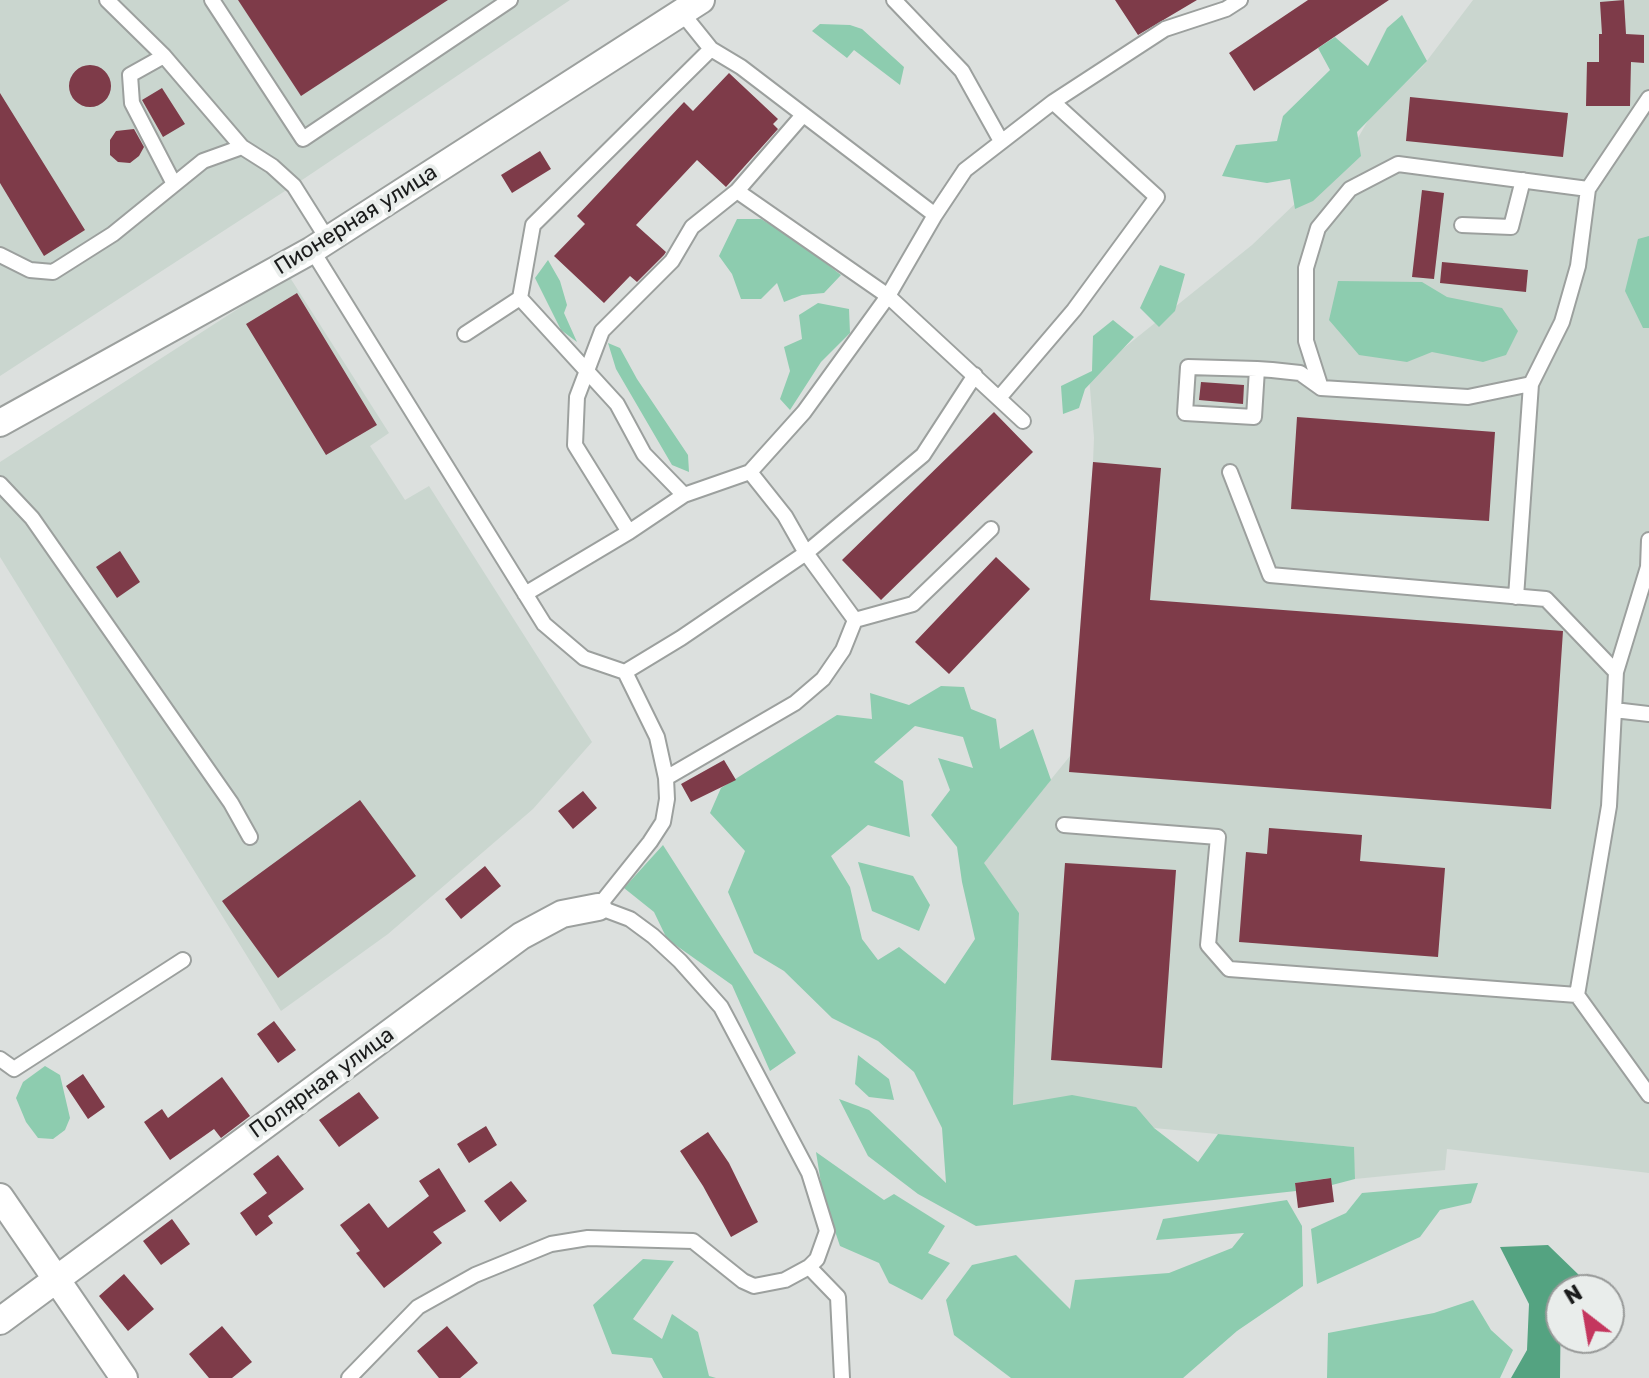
<!DOCTYPE html>
<html>
<head>
<meta charset="utf-8">
<style>
	body { margin:0 }
	#map { position:relative; width:1649px; height:1378px; overflow:hidden; background:#dce0de; font-family:Rubik,sans-serif }
	canvas { display:block }
	.north { position:absolute; left:1545px; top:1274px; width:80px; height:80px; box-sizing:border-box; background:#e9edeb; border:2px solid #979998; border-radius:50%; rotate:329deg; font-size:22px; font-weight:700; line-height:32px; text-align:center; color:#1b1c1c }
	.north::after { content:''; display:block; margin:auto; width:28px; height:36px; background:#c4365e; clip-path:polygon(50% 0,100% 100%,50% 72%,0 100%) }
</style>
</head>
<body>
<div id="map">
<canvas width="1649" height="1378"></canvas>
<div class="north">N</div>
</div>
<script>
const ctx = document.querySelector('canvas').getContext('2d');
ctx.lineJoin = 'round';
function paint(path, color) { ctx.fillStyle = color; ctx.fill(path, 'evenodd'); }
const shape = rows => new Path2D(rows.map(r => 'M' + r).join(''));
function strokePath(path, color, width, dash) { ctx.strokeStyle = color; ctx.lineWidth = width; ctx.lineCap = dash ? 'butt' : 'round'; ctx.setLineDash(dash || []); ctx.stroke(path); }
function label(font, color, halo, rows, align = 'center') {
  ctx.font = font + ' Rubik,sans-serif'; ctx.lineWidth = 8; ctx.setLineDash([]); ctx.textBaseline = 'middle'; ctx.strokeStyle = halo; ctx.fillStyle = color; for (const [text, x, y, turn = 0] of rows) {
    ctx.save(); ctx.translate(x, y); ctx.rotate((+turn || 0) * Math.PI / 180); ctx.textAlign = isNaN(turn) ? turn : align; if (halo) ctx.strokeText(text, 0, 0); ctx.fillText(text, 0, 0); ctx.restore();
  }
}
const built = shape([
	[0,0,570,0,305,178,0,376],
	[1473,0,1649,0,1649,1173,1447,1149,1445,1170,1355,1179,1353,1147,1154,1128,1013,1106,1019,913,983,863,1070,756,1093,462,1094,438,1089,376,1252,245,1351,150,1370,117,1423,66],
	[289,276,389,433,370,446,405,500,429,486,592,742,533,809,388,934,281,1011,0,557,0,462]
]);
const green = shape([
	[1402,15,1427,61,1357,132,1361,156,1313,201,1295,209,1290,179,1267,183,1222,176,1236,145,1277,141,1283,116,1330,70,1318,48,1335,37,1368,66,1387,28],
	[820,24,850,25,862,29,904,67,900,85,854,50,847,58,812,31],
	[737,219,761,219,800,243,841,275,824,293,802,295,784,302,777,283,761,299,741,299,732,274,719,256],
	[1649,236,1649,328,1643,328,1625,291,1638,239],
	[548,260,560,281,567,305,564,313,577,342,561,330,535,278],
	[1160,265,1185,274,1175,311,1159,327,1140,308],
	[1338,281,1422,282,1447,297,1502,308,1518,331,1506,355,1483,362,1432,352,1407,362,1359,355,1329,320],
	[818,303,849,309,850,333,821,362,790,410,780,399,790,371,784,347,802,339,799,315],
	[1113,320,1134,337,1085,389,1079,408,1063,414,1061,386,1092,371,1093,336],
	[608,343,620,348,637,379,688,455,689,472,672,465,616,369],
	[941,686,964,687,971,709,996,719,1000,749,1033,729,1051,780,984,863,1019,913,1013,1105,1072,1095,1136,1107,1154,1128,1198,1162,1218,1134,1354,1147,1355,1179,1332,1185,1330,1178,1295,1183,1296,1191,976,1226,918,1194,868,1156,839,1099,869,1110,946,1183,942,1128,914,1072,878,1041,832,1018,784,971,754,953,728,892,745,851,710,813,721,788,837,715,872,719,870,693,909,705],
	[915,726,963,737,973,768,938,758,950,790,931,815,957,847,962,882,975,939,945,984,899,947,878,960,862,939,850,887,831,856,868,825,910,837,903,781,874,762],
	[663,845,796,1053,770,1071,732,985,667,939,654,912,624,888],
	[858,862,913,876,930,905,919,931,872,911],
	[858,1055,889,1079,894,1100,869,1097,855,1084],
	[45,1066,60,1075,70,1118,65,1130,53,1139,38,1138,26,1122,16,1098,23,1082],
	[816,1152,884,1200,894,1194,945,1226,928,1253,950,1263,922,1300,889,1283,879,1263,840,1246,823,1196],
	[1478,1183,1471,1203,1440,1210,1420,1237,1317,1284,1311,1229,1346,1213,1362,1193],
	[1287,1200,1302,1226,1303,1286,1237,1331,1183,1378,1011,1378,954,1335,946,1300,972,1265,1016,1255,1070,1309,1075,1280,1169,1273,1232,1248,1244,1233,1156,1240,1163,1219],
	[643,1259,674,1261,633,1319,662,1339,672,1314,698,1332,709,1376,716,1378,663,1378,652,1358,612,1354,593,1305],
	[1473,1300,1491,1330,1513,1350,1500,1378,1327,1378,1328,1333,1434,1313]
]);
const water = shape([
	[1548,1245,1581,1277,1585,1290,1561,1290,1560,1378,1511,1378,1527,1350,1529,1304,1500,1247]
]);
const building = shape([
	[238,0,448,0,301,96],
	[1115,0,1197,0,1138,35],
	[1308,0,1389,0,1254,91,1229,53],
	[1624,0,1626,34,1644,35,1644,63,1631,62,1630,106,1586,106,1587,62,1599,62,1599,34,1602,34,1600,2],
	'69 86a21 21 0 1 1 42 0a21 21 0 1 1-42 0Z',
	[729,73,778,119,773,124,778,129,726,187,697,160,636,225,666,252,664,255,637,282,630,276,604,303,554,256,585,224,577,216,684,102,693,111],
	[162,88,185,124,163,137,142,100],
	[0,93,85,230,44,256,0,183],
	[1410,97,1568,113,1563,157,1406,141],
	[134,129,144,147,139,156,130,163,118,162,110,155,110,140,116,131],
	[540,151,551,169,512,193,501,175],
	[1422,190,1444,193,1434,279,1412,277],
	[1442,262,1528,270,1526,292,1440,283],
	[297,293,377,425,326,455,246,324],
	[1201,382,1244,385,1243,404,1199,400],
	[994,412,1033,452,881,600,842,560],
	[1297,417,1495,432,1489,521,1291,509],
	[1093,462,1161,468,1150,600,1563,631,1551,809,1069,772],
	[120,551,140,582,117,598,96,567],
	[996,557,1030,589,949,674,915,642],
	[724,760,736,780,691,802,681,784],
	[583,791,597,808,573,829,558,811],
	[360,800,416,876,278,978,222,901],
	[1269,828,1362,835,1360,861,1445,868,1438,957,1239,942,1246,852,1267,854],
	[1065,863,1176,870,1162,1068,1051,1060],
	[485,866,501,886,461,919,445,899],
	[274,1021,296,1050,278,1063,257,1034],
	[83,1074,105,1107,88,1119,66,1086],
	[222,1077,250,1116,221,1138,214,1129,170,1160,144,1122,162,1109,168,1118],
	[359,1092,379,1118,339,1147,319,1120],
	[486,1126,497,1145,469,1163,457,1144],
	[708,1132,729,1163,758,1222,731,1237,703,1186,680,1151],
	[278,1155,304,1189,268,1216,273,1223,256,1236,240,1213,267,1193,253,1174],
	[439,1168,466,1211,433,1232,442,1243,384,1288,356,1253,360,1251,340,1225,369,1203,388,1228,429,1196,419,1181],
	[1331,1178,1334,1202,1298,1208,1295,1183],
	[511,1181,527,1201,500,1222,484,1201],
	[172,1219,190,1244,161,1265,143,1241],
	[124,1274,154,1309,128,1331,99,1296],
	[222,1326,252,1362,232,1378,209,1378,189,1354],
	[447,1326,478,1363,460,1378,439,1378,417,1351]
]);
const lane = shape([
	[107,0,164,56,242,147],
	[212,0,303,139,510,0],
	[894,0,962,71,1001,141],
	[682,13,711,49,741,67,935,215],
	[164,56,130,75,132,103,174,184],
	[737,191,888,296,1023,421],
	[1462,225,1511,227,1523,180],
	[312,250,544,624,584,658,625,672,681,638,806,553,923,455,975,375],
	[0,255,30,270,53,272,113,234,203,161,242,147,272,166,294,186,328,240],
	[520,298,617,404,644,454,684,495],
	[465,334,520,298,533,225,711,49],
	[1257,369,1254,417,1185,413,1188,367,1257,369,1272,370,1300,373,1321,388,1468,397,1531,384],
	[1321,388,1306,341,1306,268,1318,228,1350,189,1398,164,1588,189],
	[999,398,1074,310,1157,197,1053,102],
	[750,472,785,516,806,553,855,620,913,604,991,529],
	[1230,472,1270,575,1546,599,1616,672,1609,806,1577,995],
	[0,484,32,518,231,803,250,837],
	[629,532,575,445,577,397,602,331,672,261,692,227,737,191,803,115],
	[525,594,629,532,684,495,750,472,804,412,888,296,935,215,965,170,1053,102,1165,29,1226,9,1240,0],
	[1516,597,1531,384,1562,322,1578,266,1588,189,1649,98],
	[1616,672,1648,567,1649,540],
	[1614,710,1649,714],
	[666,778,795,703,823,679,843,650,855,620],
	[1064,825,1218,837,1208,945,1229,969,1577,995,1649,1095],
	[0,1059,14,1069,183,960],
	[809,1267,838,1297,842,1378],
	[349,1378,418,1307,475,1275,551,1244,588,1238,693,1241,743,1281,754,1286,785,1280,809,1267,817,1259,827,1231,809,1173,721,1007,680,961,653,936,630,919,598,907,650,842,663,822,667,799,666,778,657,737,625,672]
]);
const street = shape([
	[0,423,312,250,701,0],
	[0,1197,124,1378],
	[0,1321,521,936,562,914,598,907]
]);
const streetNames = [
	["Пионерная улица",356,220,-32],
	["Полярная улица",322,1083,-36]
];
paint(built, '#cad6cf');
paint(green, '#8dccaf');
paint(water, '#54a381');
paint(building, '#7e3b49');
strokePath(lane, '#9ca09e', 18);
strokePath(street, '#9ca09e', 30);
strokePath(lane, '#fff', 14);
strokePath(street, '#fff', 26);
label('22px', '#1b1c1c', '#e9edeb', streetNames);
</script>
</body>
</html>
